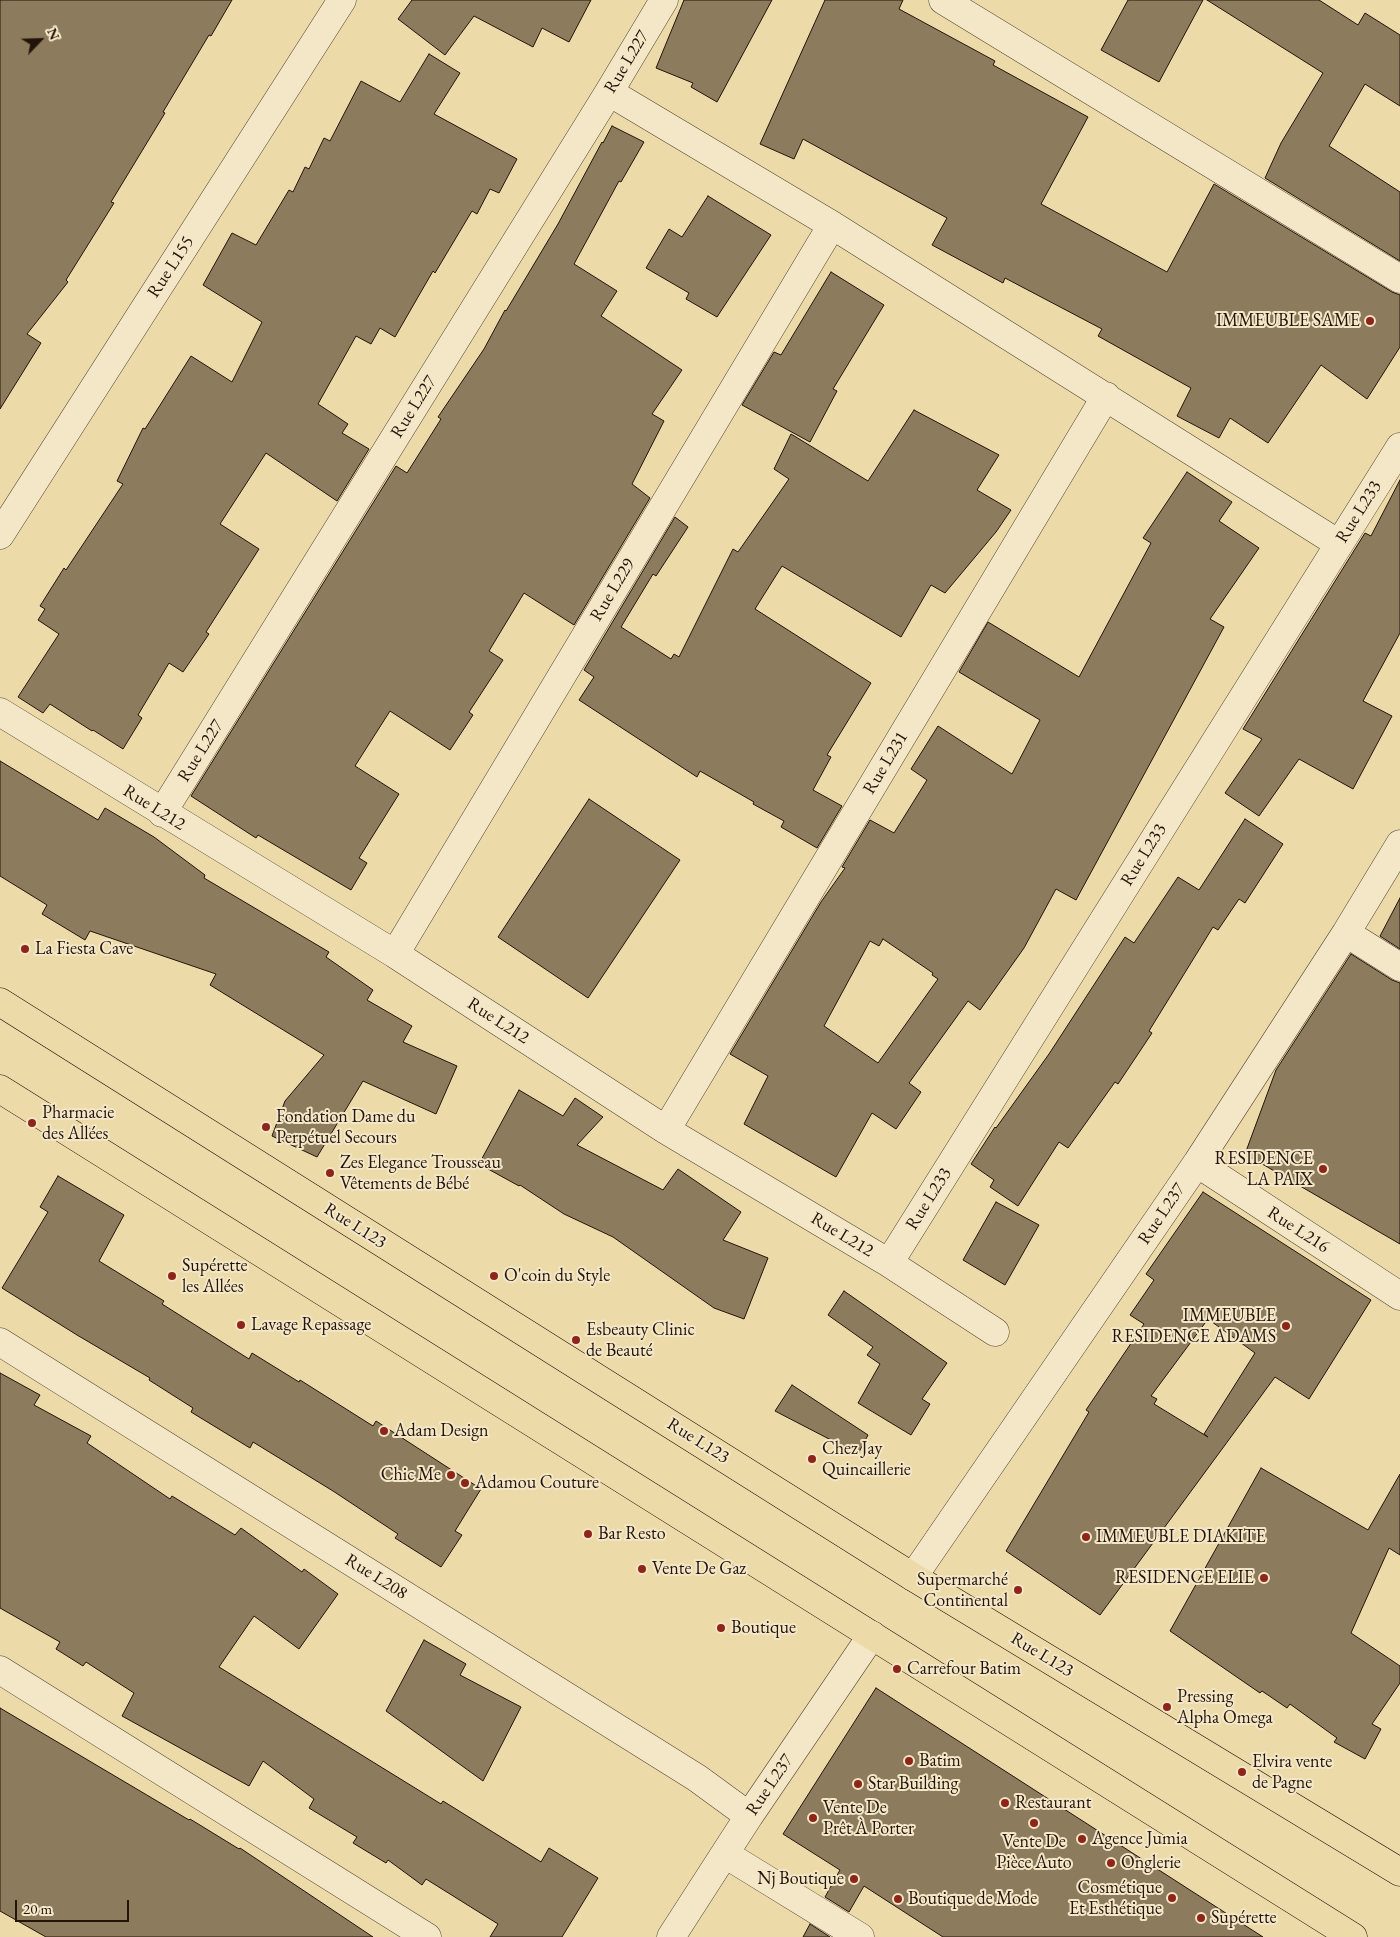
<!DOCTYPE html>
<html>
<head>
<meta charset="utf-8">
<style>
	body { margin:0 }
	#map { position:relative; width:1400px; height:1937px; overflow:hidden; background:#ecdaa9; font-family:"EB Garamond",serif }
	canvas { display:block }
	.north { position:absolute; left:15px; top:15px; width:50px; height:50px; -webkit-text-stroke:4px #f3e7c7; paint-order:stroke; rotate:66deg; font-size:14px; font-weight:700; line-height:20px; text-align:center; color:#23140a }
	.north::after { content:''; display:block; margin:auto; width:18px; height:22px; background:#23140a; clip-path:polygon(50% 0,100% 100%,50% 72%,0 100%) }
	.scale { position:absolute; left:15px; top:1900px; width:114px; height:22px; box-sizing:border-box; border:2px solid #23140a; border-top:0; padding-left:6px; font-size:15px; line-height:18px; white-space:nowrap; color:#23140a; -webkit-text-stroke:4px #f3e7c7; paint-order:stroke }
</style>
</head>
<body>
<div id="map">
<canvas width="1400" height="1937"></canvas>
<div class="north">N</div>
<div class="scale">20 m</div>
</div>
<script>
const ctx = document.querySelector('canvas').getContext('2d');
ctx.lineJoin = 'round';
function paint(path, color) { ctx.fillStyle = color; ctx.fill(path, 'evenodd'); }
const shape = rows => new Path2D(rows.map(r => 'M' + r).join(''));
function strokePath(path, color, width, dash) { ctx.strokeStyle = color; ctx.lineWidth = width; ctx.lineCap = dash ? 'butt' : 'round'; ctx.setLineDash(dash || []); ctx.stroke(path); }
function label(font, color, halo, rows, align = 'center') {
  ctx.font = font + ' "EB Garamond",serif'; ctx.lineWidth = 4; ctx.setLineDash([]); ctx.textBaseline = 'middle'; ctx.strokeStyle = halo; ctx.fillStyle = color; for (const [text, x, y, turn = 0] of rows) {
    ctx.save(); ctx.translate(x, y); ctx.rotate((+turn || 0) * Math.PI / 180); ctx.textAlign = isNaN(turn) ? turn : align; if (halo) ctx.strokeText(text, 0, 0); ctx.fillText(text, 0, 0); ctx.restore();
  }
}
const building = shape([
	[0,0,232,0,211,36,209,35,163,112,165,113,111,202,114,203,66,280,68,282,27,334,41,343,0,409,0,0],
	[412,0,591,0,569,42,542,28,533,47,474,16,445,55,398,19,412,0],
	[684,0,772,0,717,102,691,87,693,83,656,68,684,0],
	[825,0,903,0,899,9,995,61,993,65,1088,117,1041,204,1167,272,1214,184,1392,292,1400,295,1400,347,1367,399,1321,365,1268,443,1230,418,1219,438,1177,416,1191,388,1098,336,1102,329,1005,278,1003,283,932,245,947,218,803,139,794,159,760,144,825,0],
	[1128,0,1203,0,1159,82,1101,50,1128,0],
	[1207,0,1319,0,1358,25,1365,13,1400,35,1400,106,1365,84,1329,146,1400,192,1400,261,1265,178,1281,143,1323,73,1207,0],
	[429,54,460,73,434,114,517,159,499,193,490,189,477,214,472,211,435,273,433,271,395,337,380,328,371,344,356,336,318,404,348,424,342,433,369,449,337,501,266,453,220,524,259,549,206,632,209,634,183,672,169,663,138,715,142,718,123,749,93,730,92,731,50,704,43,713,18,697,59,634,38,620,45,609,40,606,64,568,66,570,123,484,117,481,143,428,145,429,191,356,232,382,262,322,203,285,232,233,256,245,289,190,293,192,305,167,309,169,324,138,330,141,361,81,400,102,429,54],
	[612,126,644,142,621,182,619,181,574,264,617,291,601,316,682,370,652,414,664,421,632,484,650,498,574,625,524,593,489,651,503,660,469,712,473,715,450,750,390,711,355,766,399,794,359,858,367,863,351,890,258,835,256,838,191,796,396,466,407,473,441,419,438,417,484,349,505,310,506,311,558,224,602,142,603,143,612,126],
	[708,196,771,235,717,317,686,299,689,293,646,268,669,229,682,237,708,196],
	[831,272,884,305,833,389,837,391,810,442,742,405,774,352,781,355,831,272],
	[914,410,999,455,977,490,1011,510,996,532,945,593,931,585,901,637,782,566,755,609,871,683,827,755,831,757,813,790,842,806,817,848,781,827,784,821,753,804,754,802,700,771,697,777,579,700,594,677,584,670,675,517,688,527,656,576,653,574,621,627,671,659,674,654,679,657,733,549,738,552,789,479,774,469,791,434,868,481,914,410],
	[1187,472,1232,502,1219,521,1259,548,1210,619,1224,627,1076,900,1056,889,1024,948,980,1010,968,1001,909,1083,921,1092,896,1129,872,1113,836,1177,744,1124,768,1076,730,1054,821,902,845,868,842,867,870,820,894,833,927,780,911,769,938,726,1012,774,1040,720,959,672,988,622,1079,677,1151,543,1143,538,1187,472],
	[883,939,933,973,932,975,938,979,878,1063,824,1026,870,941,879,946,883,939],
	[1400,480,1400,633,1363,701,1392,716,1353,789,1299,759,1259,816,1225,793,1262,739,1243,729,1365,533,1371,536,1400,480],
	[0,761,98,820,105,808,154,837,205,875,204,878,329,952,326,957,373,990,367,1000,412,1026,403,1042,457,1066,436,1114,363,1081,317,1157,272,1136,285,1101,324,1055,210,985,216,974,90,931,85,940,42,914,47,905,0,876,0,761],
	[589,799,680,860,588,998,498,937,589,799],
	[1245,819,1283,844,1245,903,1239,899,1218,930,1213,927,1149,1031,1152,1033,1118,1084,1115,1082,1068,1148,1059,1142,1018,1206,990,1187,994,1180,971,1164,995,1127,996,1128,1049,1054,1125,937,1134,943,1178,877,1199,890,1245,819],
	[1400,898,1400,949,1380,936,1400,898],
	[1351,954,1392,980,1400,983,1400,1244,1245,1154,1276,1070,1351,954],
	[519,1090,563,1116,575,1098,603,1117,577,1145,663,1190,678,1169,741,1212,723,1240,768,1258,744,1319,714,1308,613,1237,564,1214,520,1185,519,1186,479,1164,519,1090],
	[58,1176,124,1215,99,1261,164,1301,162,1304,249,1359,252,1353,299,1382,300,1380,373,1426,376,1421,481,1489,455,1531,462,1535,441,1567,395,1538,398,1534,333,1491,253,1442,250,1448,191,1412,193,1408,149,1380,150,1378,77,1335,2,1288,48,1212,40,1207,58,1176],
	[1203,1192,1371,1300,1309,1399,1275,1377,1100,1615,1006,1551,1089,1412,1086,1410,1144,1324,1130,1315,1154,1280,1146,1274,1203,1192],
	[1208,1319,1255,1353,1204,1434,1208,1437,1154,1404,1157,1399,1151,1396,1208,1319],
	[996,1202,1039,1225,1005,1285,963,1260,996,1202],
	[844,1291,947,1363,922,1399,930,1404,911,1435,858,1403,880,1364,867,1355,873,1347,828,1315,844,1291],
	[0,1373,40,1395,34,1405,91,1436,87,1443,170,1499,172,1496,235,1535,241,1528,302,1572,304,1569,338,1594,299,1649,254,1616,219,1667,441,1804,443,1801,541,1862,549,1848,598,1878,562,1937,490,1937,498,1924,426,1879,422,1885,388,1860,386,1863,353,1843,357,1837,309,1808,314,1799,263,1761,249,1786,122,1716,134,1693,86,1662,83,1666,56,1649,60,1642,0,1608,0,1373],
	[792,1385,868,1435,858,1454,775,1411,792,1385],
	[1261,1468,1368,1530,1400,1474,1400,1555,1389,1548,1351,1633,1400,1666,1400,1683,1372,1724,1381,1729,1365,1759,1334,1742,1337,1738,1290,1704,1287,1708,1262,1691,1260,1693,1170,1631,1261,1468],
	[424,1640,466,1664,460,1675,521,1707,483,1781,386,1711,424,1640],
	[876,1688,1263,1937,943,1937,864,1886,849,1912,825,1897,840,1870,783,1834,876,1688],
	[0,1708,189,1820,190,1819,239,1849,240,1848,373,1937,46,1937,0,1911,0,1708],
	[810,1924,830,1937,803,1937,810,1924]
]);
const minor = shape([
	[943,0,1400,279],
	[609,92,832,225,1339,544],
	[0,535,342,0],
	[0,712,395,954,666,1130,889,1263,995,1332],
	[162,813,609,92,664,0],
	[1346,933,1400,967],
	[395,954,832,225],
	[666,1130,1106,396],
	[1197,1163,1400,1296],
	[889,1263,1400,447],
	[0,1342,697,1778,749,1816],
	[913,1577,1197,1163,1346,933,1400,844],
	[0,1670,427,1937],
	[725,1854,860,1937],
	[671,1937,749,1816,872,1635]
]);
const major = shape([
	[0,1002,913,1577,1400,1872],
	[0,1089,1353,1937]
]);
const markers = [
	[1370,321,5,"#8f2418"],
	[25,949,5,"#8f2418"],
	[32,1123,5,"#8f2418"],
	[266,1127,5,"#8f2418"],
	[1323,1169,5,"#8f2418"],
	[330,1173,5,"#8f2418"],
	[172,1276,5,"#8f2418"],
	[494,1276,5,"#8f2418"],
	[241,1325,5,"#8f2418"],
	[1286,1326,5,"#8f2418"],
	[576,1340,5,"#8f2418"],
	[384,1431,5,"#8f2418"],
	[812,1459,5,"#8f2418"],
	[451,1475,5,"#8f2418"],
	[465,1483,5,"#8f2418"],
	[588,1534,5,"#8f2418"],
	[1086,1537,5,"#8f2418"],
	[642,1569,5,"#8f2418"],
	[1264,1578,5,"#8f2418"],
	[1018,1590,5,"#8f2418"],
	[721,1628,5,"#8f2418"],
	[897,1669,5,"#8f2418"],
	[1167,1707,5,"#8f2418"],
	[909,1761,5,"#8f2418"],
	[1242,1772,5,"#8f2418"],
	[858,1784,5,"#8f2418"],
	[1005,1803,5,"#8f2418"],
	[813,1818,5,"#8f2418"],
	[1034,1823,5,"#8f2418"],
	[1082,1839,5,"#8f2418"],
	[1111,1863,5,"#8f2418"],
	[854,1879,5,"#8f2418"],
	[1172,1898,5,"#8f2418"],
	[898,1899,5,"#8f2418"],
	[1201,1918,5,"#8f2418"]
];
const streetNames = [
	["Rue L227",627,62,-59],
	["Rue L155",171,267,-57],
	["Rue L227",414,407,-58],
	["Rue L233",1359,512,-58],
	["Rue L229",613,590,-59],
	["Rue L227",201,751,-58],
	["Rue L231",886,763,-59],
	["Rue L212",154,808,32],
	["Rue L233",1144,855,-58],
	["Rue L212",498,1021,33],
	["Rue L233",929,1199,-58],
	["Rue L237",1162,1214,-56],
	["Rue L123",355,1226,32],
	["Rue L216",1298,1230,33],
	["Rue L212",842,1235,31],
	["Rue L123",698,1441,32],
	["Rue L208",376,1577,32],
	["Rue L123",1042,1655,31],
	["Rue L237",770,1785,-56]
];
const poiNames = [
	["IMMEUBLE SAME",1360,321,"right"],
	["La Fiesta Cave",35,949],
	["Pharmacie",42,1113],
	["des Allées",42,1134],
	["Fondation Dame du",276,1117],
	["Perpétuel Secours",276,1138],
	["RESIDENCE",1313,1159,"right"],
	["LA PAIX",1313,1180,"right"],
	["Zes Elegance Trousseau",340,1163],
	["Vêtements de Bébé",340,1184],
	["Supérette",182,1266],
	["les Allées",182,1287],
	["O'coin du Style",504,1276],
	["IMMEUBLE",1276,1316,"right"],
	["RESIDENCE ADAMS",1276,1337,"right"],
	["Lavage Repassage",251,1325],
	["Esbeauty Clinic",586,1330],
	["de Beauté",586,1351],
	["Adam Design",394,1431],
	["Chez Jay",822,1449],
	["Quincaillerie",822,1470],
	["Chic Me",441,1475,"right"],
	["Adamou Couture",475,1483],
	["Bar Resto",598,1534],
	["IMMEUBLE DIAKITE",1096,1537],
	["Vente De Gaz",652,1569],
	["RESIDENCE ELIE",1254,1578,"right"],
	["Supermarché",1008,1580,"right"],
	["Continental",1008,1601,"right"],
	["Boutique",731,1628],
	["Carrefour Batim",907,1669],
	["Pressing",1177,1697],
	["Alpha Omega",1177,1718],
	["Batim",919,1761],
	["Elvira vente",1252,1762],
	["de Pagne",1252,1783],
	["Star Building",868,1784],
	["Restaurant",1015,1803],
	["Vente De",823,1808],
	["Prêt À Porter",823,1829],
	["Agence Jumia",1092,1839],
	["Vente De",1034,1842,"center"],
	["Pièce Auto",1034,1863,"center"],
	["Onglerie",1121,1863],
	["Nj Boutique",844,1879,"right"],
	["Cosmétique",1162,1888,"right"],
	["Et Esthétique",1162,1909,"right"],
	["Boutique de Mode",908,1899],
	["Supérette",1211,1918]
];
paint(building, '#8c7b5d');
strokePath(building, '#23140a', 1);
strokePath(minor, '#554632', 29);
strokePath(major, '#23140a', 29);
strokePath(minor, '#f3e7c7', 28);
strokePath(major, '#ecdaa9', 28);
for (const [x, y, r, color] of markers) { const dot = new Path2D(); dot.arc(x, y, r, 0, 2 * Math.PI); ctx.fillStyle = color; ctx.fill(dot); strokePath(dot, '#f3e7c7', 2); }
label('18px', '#23140a', '#f3e7c7', streetNames);
label('18px', '#23140a', '#f3e7c7', poiNames, 'left');
</script>
</body>
</html>
